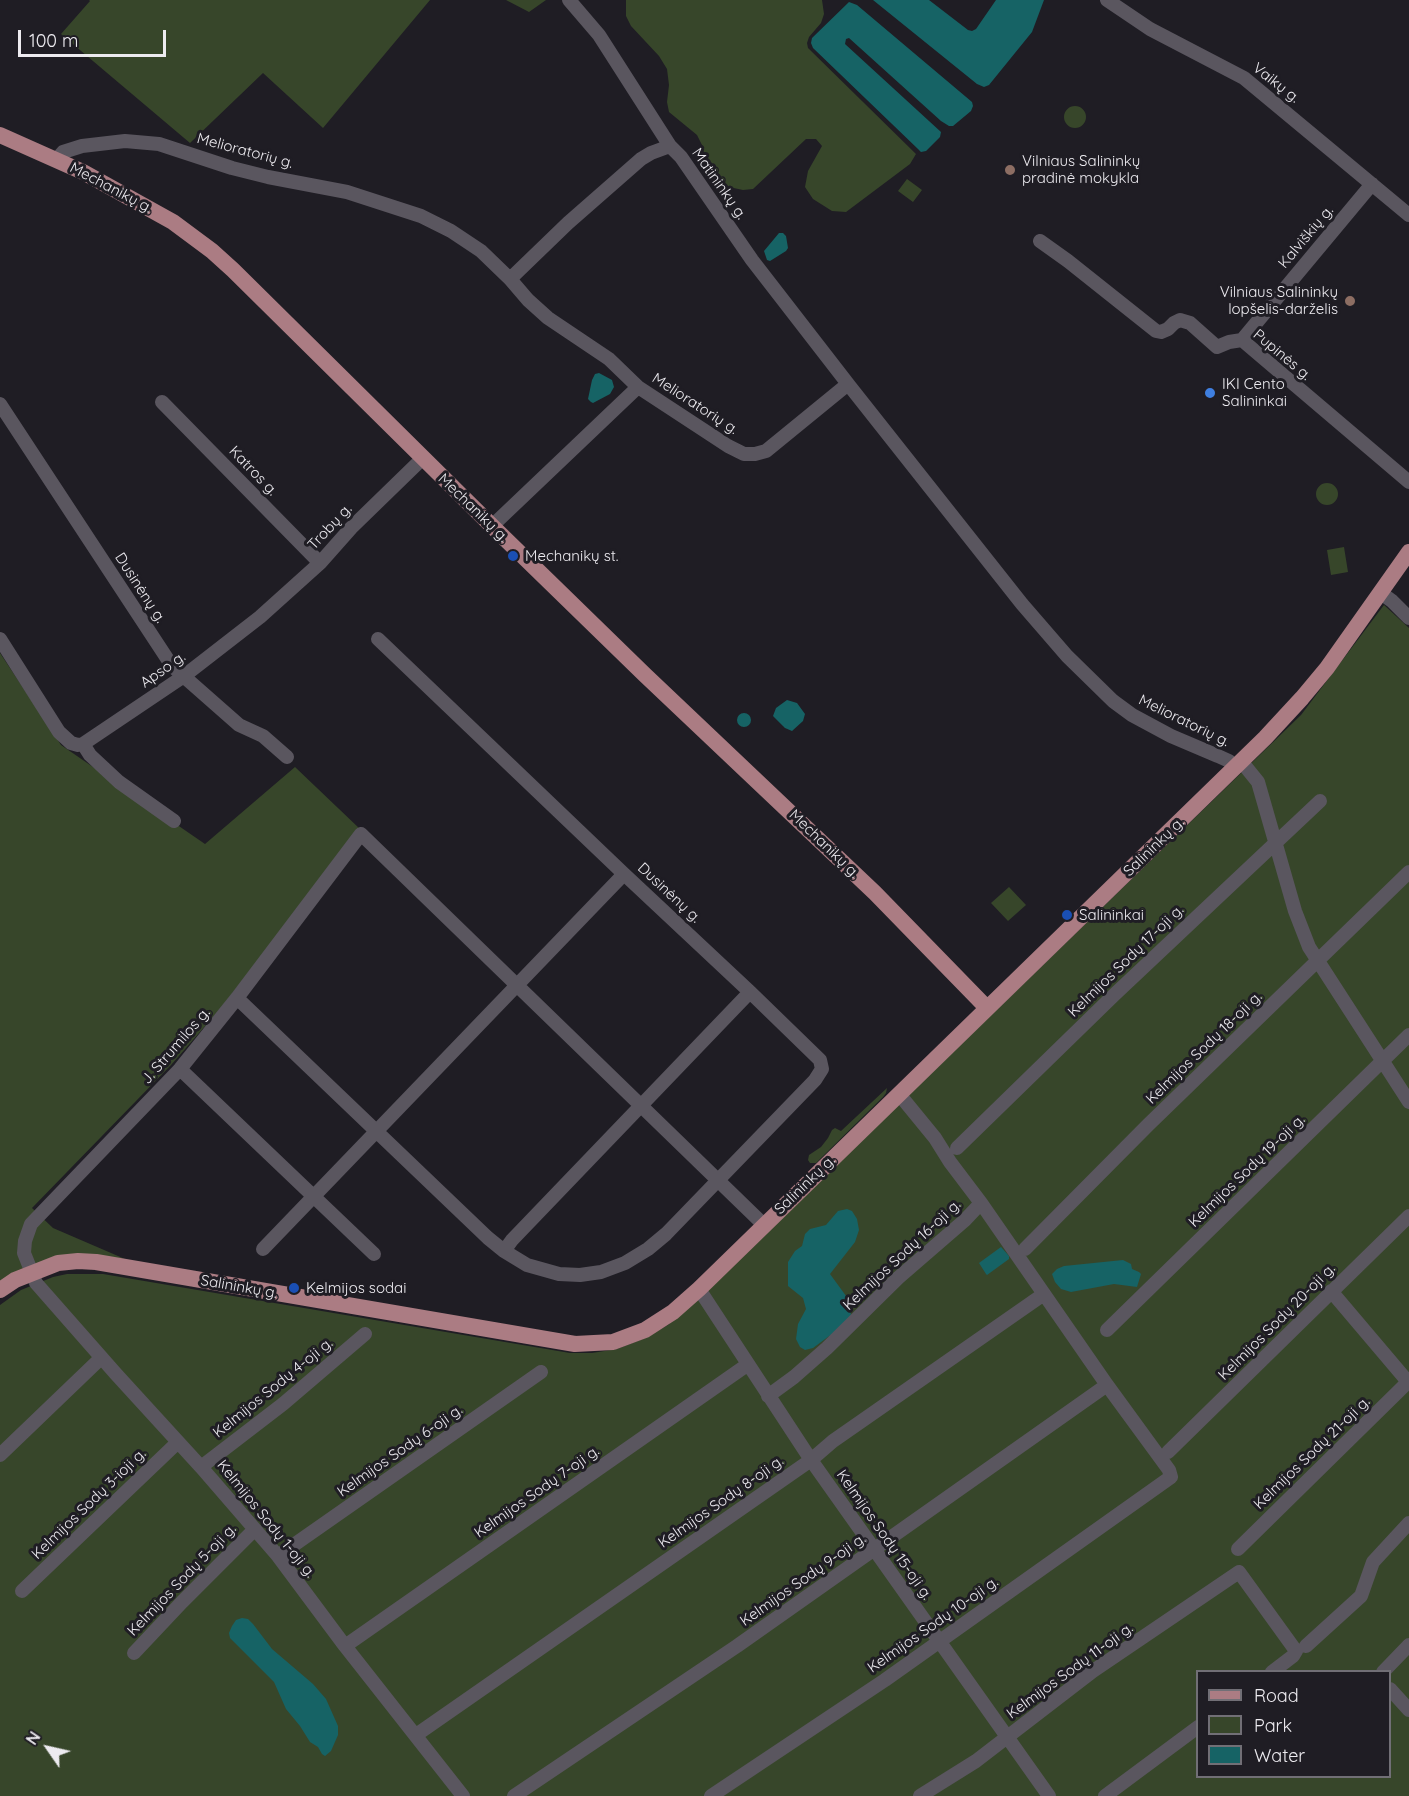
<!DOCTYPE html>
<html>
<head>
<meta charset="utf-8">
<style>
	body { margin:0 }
	#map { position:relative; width:1409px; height:1796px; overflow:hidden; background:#1f1d24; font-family:Quicksand,sans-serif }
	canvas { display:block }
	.legend { position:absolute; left:1196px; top:1670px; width:195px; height:108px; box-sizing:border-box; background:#1f1d24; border:2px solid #716f76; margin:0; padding:8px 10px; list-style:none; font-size:18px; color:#edebf0 }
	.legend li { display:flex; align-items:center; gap:12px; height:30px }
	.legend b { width:30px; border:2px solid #716f76 }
	.north { position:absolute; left:18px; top:1718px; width:60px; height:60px; -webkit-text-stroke:4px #1f1d24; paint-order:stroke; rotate:304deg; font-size:16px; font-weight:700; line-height:24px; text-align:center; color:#edebf0 }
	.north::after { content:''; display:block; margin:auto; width:21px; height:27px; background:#edebf0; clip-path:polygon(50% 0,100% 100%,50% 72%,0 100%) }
	.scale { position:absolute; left:18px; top:30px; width:148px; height:27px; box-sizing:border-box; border:3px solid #edebf0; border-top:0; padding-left:8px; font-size:18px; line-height:21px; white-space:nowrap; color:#edebf0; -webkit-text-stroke:4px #1f1d24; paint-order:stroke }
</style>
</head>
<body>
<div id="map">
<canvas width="1409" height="1796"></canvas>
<ul class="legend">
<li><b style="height:8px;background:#ab7c83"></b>Road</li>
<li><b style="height:16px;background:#37462a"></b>Park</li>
<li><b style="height:16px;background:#166365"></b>Water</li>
</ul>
<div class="north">N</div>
<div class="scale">100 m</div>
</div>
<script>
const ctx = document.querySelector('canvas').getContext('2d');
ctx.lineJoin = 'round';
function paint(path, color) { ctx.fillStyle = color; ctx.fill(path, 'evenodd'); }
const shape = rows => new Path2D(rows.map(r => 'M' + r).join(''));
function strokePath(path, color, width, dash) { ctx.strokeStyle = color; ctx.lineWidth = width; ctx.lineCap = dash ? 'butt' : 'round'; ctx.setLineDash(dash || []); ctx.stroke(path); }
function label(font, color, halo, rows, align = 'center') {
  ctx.font = font + ' Quicksand,sans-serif'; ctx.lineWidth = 6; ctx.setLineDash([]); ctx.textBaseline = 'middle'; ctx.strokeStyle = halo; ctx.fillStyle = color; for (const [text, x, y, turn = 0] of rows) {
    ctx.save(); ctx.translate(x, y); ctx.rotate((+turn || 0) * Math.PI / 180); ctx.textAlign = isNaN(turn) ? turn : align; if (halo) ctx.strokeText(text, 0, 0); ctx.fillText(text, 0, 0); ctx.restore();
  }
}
const green = shape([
	[89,0,430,0,323,128,263,73,190,143,61,34,90,1],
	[506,0,546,0,529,12],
	[626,0,822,0,824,14,821,23,809,37,807,43,808,48,916,154,910,164,846,212,832,211,813,199,805,187,808,171,822,146,816,139,806,139,753,189,743,190,729,187,714,177,706,166,703,147,697,135,669,112,667,102,669,85,667,69,659,56,631,26,626,16],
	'1064 117a11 11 0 1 1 22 0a11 11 0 1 1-22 0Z',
	[907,179,922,190,913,202,898,191],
	'1316 494a11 11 0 1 1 22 0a11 11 0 1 1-22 0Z',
	[1344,547,1348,572,1331,575,1327,550],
	[1384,605,1409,628,1409,1796,0,1796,0,1305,21,1290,53,1277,67,1274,103,1274,570,1353,592,1353,617,1349,643,1339,668,1325,696,1301,1301,715],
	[1198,1672,1390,1672,1390,1776,1198,1776],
	[0,653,61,745,205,844,295,767,360,829,221,1008,171,1065,32,1208,53,1228,125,1259,82,1255,0,1283],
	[1009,887,1026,905,1008,921,991,903],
	[887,1088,886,1093,883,1097,816,1163,810,1163,808,1160,809,1155,821,1147,828,1138,832,1130,835,1128,841,1131]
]);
const water = shape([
	[873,0,929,0,968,30,972,31,976,29,996,0,1044,0,1032,32,989,85,984,87,977,84],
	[849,2,857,5,972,102,973,106,971,111,953,126,949,126,941,121,849,38,846,39,845,44,941,132,940,137,926,151,921,152,918,149,813,48,811,43,812,38],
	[779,233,783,233,786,236,788,248,786,251,770,261,767,260,764,251],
	[599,373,612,380,614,387,610,394,593,403,591,402,588,399,592,380,595,374],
	[787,700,797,703,805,714,803,721,792,731,785,728,773,716,776,708],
	'737 720a7 7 0 1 1 14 0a7 7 0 1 1-14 0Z',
	[847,1209,852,1211,857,1219,859,1230,855,1242,830,1274,849,1300,851,1316,844,1325,813,1348,805,1350,800,1347,796,1339,798,1324,806,1309,803,1298,788,1286,788,1262,795,1251,802,1246,805,1234,810,1229,826,1225,838,1211],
	[1001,1247,1009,1256,1009,1259,987,1275,986,1274,979,1263],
	[1123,1260,1131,1264,1132,1269,1139,1272,1141,1274,1137,1287,1114,1284,1071,1292,1061,1289,1055,1282,1052,1274,1057,1269,1064,1266],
	[242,1618,248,1619,253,1624,272,1649,313,1684,326,1699,338,1726,338,1735,331,1751,325,1756,322,1754,318,1747,310,1742,300,1726,286,1709,274,1682,230,1638,229,1633,232,1626,236,1620]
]);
const minor = shape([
	[569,0,599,35,670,146,681,157,752,260,848,384],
	[1107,0,1150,29,1244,78,1409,215],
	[57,159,63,152,82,146,125,141,159,144,232,168,268,177,347,192,421,216,451,231,481,251,510,279,528,300,548,318,609,359,638,387,728,446,744,454,755,454,766,451,848,384,1022,604,1067,656,1113,701,1132,715,1171,736,1218,756,1229,761,1235,768],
	[1040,241,1068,261,1156,331,1161,332,1168,329,1174,323,1180,320,1190,323,1217,347,1229,342,1242,340,1409,482],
	[510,279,568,223,641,159,651,153,670,146],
	[1242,340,1372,184],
	[162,402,320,563],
	[0,404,172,666,239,725,263,736,287,757],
	[492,526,638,387],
	[1381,593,1392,601,1409,618],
	[0,639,59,732,71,743,78,745,83,744,184,676,260,617,320,563,351,528,423,458],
	[83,744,90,755,119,782,174,821],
	[1241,761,1258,782,1295,911,1309,947,1409,1102],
	[237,998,488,1238,504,1251,527,1265,559,1274,580,1275,601,1272,625,1263,648,1249,666,1234,815,1080,822,1069,820,1060,750,992,624,874,378,639],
	[180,1069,374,1254],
	[957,1148,1114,995,1320,801],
	[263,1249,624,874],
	[1025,1249,1148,1125,1409,872],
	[504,1251,512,1240,750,992],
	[699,1289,811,1460,1049,1796],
	[1331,1291,1409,1383],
	[1107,1330,1409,1035],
	[768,1396,794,1377,827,1348,898,1278,965,1220,981,1203,950,1162,935,1138,899,1094],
	[1168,1452,1409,1216],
	[0,1455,101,1358],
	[201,1467,283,1404,365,1334],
	[1238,1549,1409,1381],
	[278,1556,541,1372],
	[22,1591,178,1442],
	[345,1646,747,1365],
	[1306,1646,1361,1596,1373,1562,1409,1523],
	[134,1653,182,1602,254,1530],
	[1383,1672,1409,1645],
	[1390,1689,1409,1710],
	[416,1735,811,1460,833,1441,1044,1294],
	[463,1796,345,1646,278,1556,201,1467,116,1374,36,1283,24,1253,25,1241,31,1224,180,1069,237,998,361,834,764,1225],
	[514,1796,737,1646,1107,1385],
	[711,1796,885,1680,1171,1477,1169,1470,1161,1459,1107,1385,981,1203],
	[920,1796,976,1761,1093,1671,1239,1572,1296,1651,1293,1656,1272,1672],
	[1105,1796,1198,1727]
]);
const major = shape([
	[0,135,83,172,173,222,212,251,233,270,492,526,645,675,875,893,987,1008],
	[0,1290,15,1280,58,1263,78,1261,96,1262,575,1344,613,1342,645,1330,673,1312,699,1289,1265,738,1302,698,1327,668,1409,552]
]);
const markers = [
	[1010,170,6,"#8d6e63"],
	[1350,301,6,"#8d6e63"],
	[1210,393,6,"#3f7fe0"],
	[513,556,6,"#1a4fb4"],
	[1067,915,6,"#1a4fb4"],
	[294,1288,6,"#1a4fb4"]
];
const streetNames = [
	["Vaikų g.",1276,83,38],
	["Melioratorių g.",245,151,15],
	["Matininkų g.",719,184,55],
	["Mechanikų g.",111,188,28],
	["Kalviškių g.",1306,237,-50],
	["Pupinės g.",1282,355,40],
	["Melioratorių g.",695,404,33],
	["Katros g.",253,471,46],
	["Mechanikų g.",473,508,44],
	["Trobų g.",330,527,-47],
	["Dusinėnų g.",140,588,57],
	["Apso g.",163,670,-35],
	["Melioratorių g.",1184,721,26],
	["Mechanikų g.",824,844,44],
	["Salininkų g.",1154,847,-44],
	["Dusinėnų g.",669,893,43],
	["Kelmijos Sodų 17-oji g.",1126,961,-44],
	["J. Strumilos g.",176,1046,-49],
	["Kelmijos Sodų 18-oji g.",1204,1048,-44],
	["Kelmijos Sodų 19-oji g.",1247,1171,-44],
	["Salininkų g.",805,1185,-44],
	["Kelmijos Sodų 16-oji g.",902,1255,-43],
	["Salininkų g.",239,1287,10],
	["Kelmijos Sodų 20-oji g.",1277,1322,-45],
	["Kelmijos Sodų 4-oji g.",273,1388,-39],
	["Kelmijos Sodų 6-oji g.",400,1451,-35],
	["Kelmijos Sodų 21-oji g.",1312,1453,-44],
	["Kelmijos Sodų 7-oji g.",537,1492,-35],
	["Kelmijos Sodų 8-oji g.",721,1502,-35],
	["Kelmijos Sodų 3-ioji g.",89,1504,-44],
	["Kelmijos Sodų 1-oji g.",266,1519,51],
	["Kelmijos Sodų 15-oji g.",884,1535,55],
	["Kelmijos Sodų 5-oji g.",182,1580,-46],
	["Kelmijos Sodų 9-oji g.",803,1580,-35],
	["Kelmijos Sodų 10-oji g.",933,1625,-35],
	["Kelmijos Sodų 11-oji g.",1070,1671,-36]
];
const poiNames = [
	["Vilniaus Salininkų",1022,161],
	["pradinė mokykla",1022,178],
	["Vilniaus Salininkų",1338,292,"right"],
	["lopšelis-darželis",1338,309,"right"],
	["IKI Cento",1222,384],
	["Salininkai",1222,401],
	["Mechanikų st.",525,556],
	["Salininkai",1079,915],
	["Kelmijos sodai",306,1288]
];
paint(green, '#37462a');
paint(water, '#166365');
strokePath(minor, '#5a565f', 14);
strokePath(major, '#ab7c83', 16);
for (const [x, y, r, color] of markers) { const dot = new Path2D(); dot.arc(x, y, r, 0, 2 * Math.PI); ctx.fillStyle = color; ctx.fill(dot); strokePath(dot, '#1f1d24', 2); }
label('15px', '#edebf0', '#1f1d24', streetNames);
label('15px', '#edebf0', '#1f1d24', poiNames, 'left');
</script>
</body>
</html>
